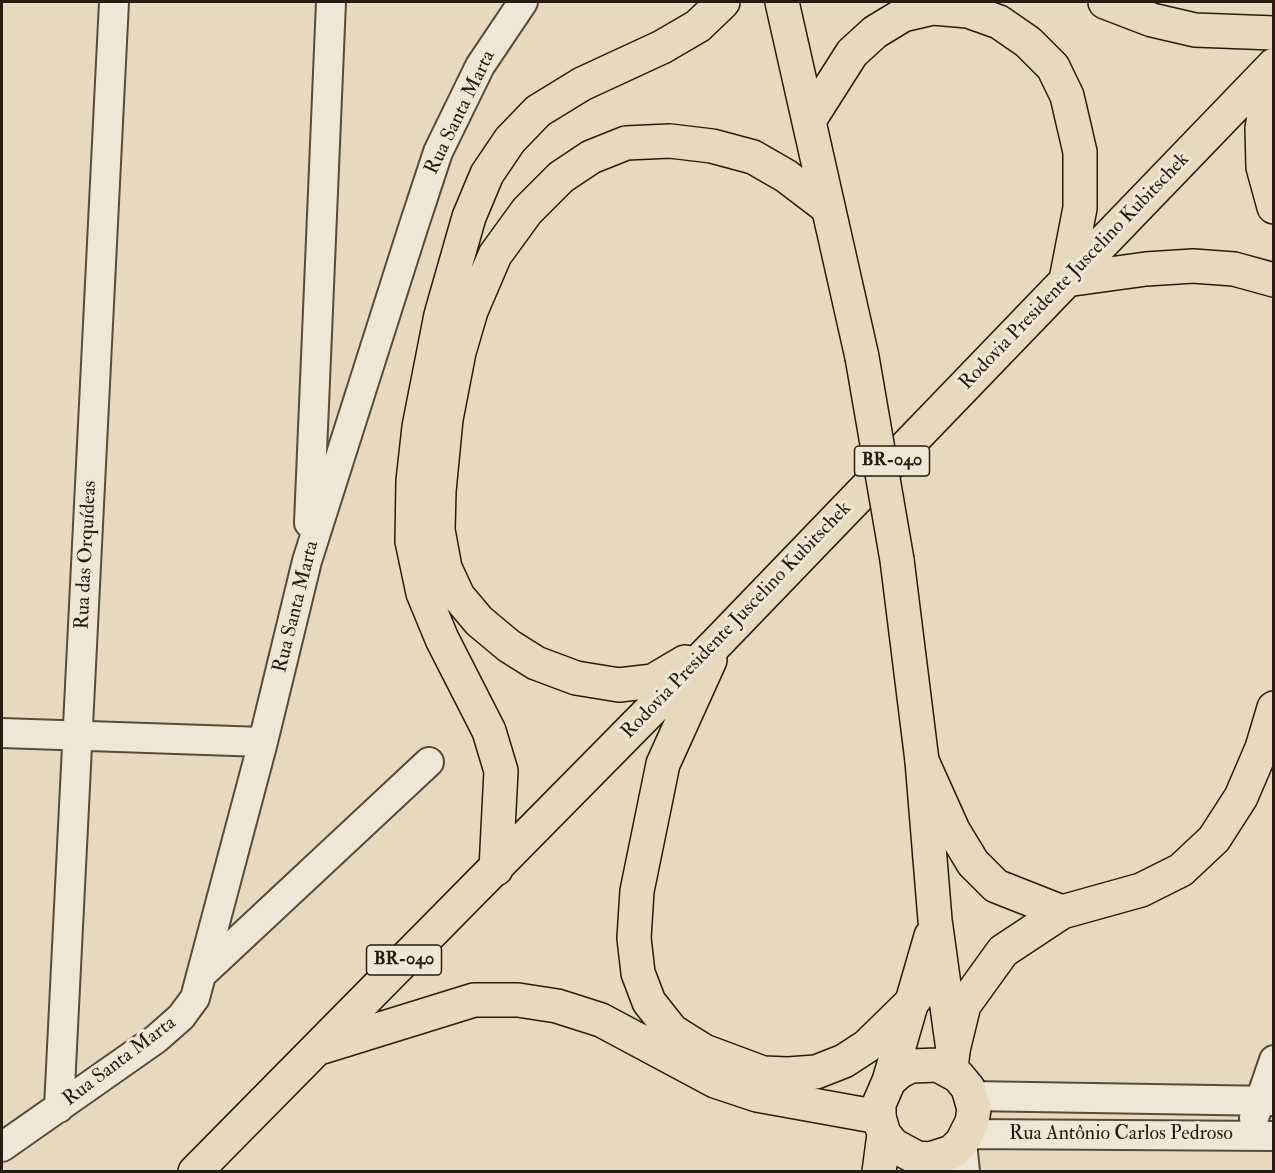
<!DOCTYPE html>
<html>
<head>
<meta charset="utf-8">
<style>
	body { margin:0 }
	#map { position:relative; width:1275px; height:1173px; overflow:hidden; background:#e7d8be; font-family:"IM FELL Double Pica",serif }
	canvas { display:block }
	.frame { position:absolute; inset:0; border:3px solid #281b10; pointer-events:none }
</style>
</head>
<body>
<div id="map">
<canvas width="1275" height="1173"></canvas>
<div class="frame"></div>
</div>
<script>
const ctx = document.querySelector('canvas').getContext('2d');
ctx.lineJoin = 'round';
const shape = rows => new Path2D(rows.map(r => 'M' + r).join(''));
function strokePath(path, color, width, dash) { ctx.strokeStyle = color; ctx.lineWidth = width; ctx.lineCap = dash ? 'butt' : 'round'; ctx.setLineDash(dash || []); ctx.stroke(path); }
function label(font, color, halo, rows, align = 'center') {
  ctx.font = font + ' "IM FELL Double Pica",serif'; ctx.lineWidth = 6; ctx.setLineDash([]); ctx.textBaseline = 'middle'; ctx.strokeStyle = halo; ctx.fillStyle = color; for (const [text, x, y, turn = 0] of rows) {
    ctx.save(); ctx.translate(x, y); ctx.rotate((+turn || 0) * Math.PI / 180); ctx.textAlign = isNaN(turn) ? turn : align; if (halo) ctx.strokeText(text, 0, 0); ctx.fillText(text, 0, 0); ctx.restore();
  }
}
const minor = shape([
	[309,523,331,2],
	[2,733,263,742],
	[202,974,429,762],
	[971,1096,1274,1101],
	[59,1108,114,2],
	[1254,1118,1274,1060],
	[968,1134,1274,1136],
	[962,1142,965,1172],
	[2,1147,156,1039,181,1017,195,998,263,742,307,561,413,228,438,152,480,66,523,2]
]);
const major = shape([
	[782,2,862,357],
	[897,560,922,761,935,920,953,1050,951,1070],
	[889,1081,931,936],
	[879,1172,884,1134,879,1117,879,1104,889,1081,899,1072,911,1066,938,1065,958,1076,968,1088,974,1109,972,1122,962,1142,952,1152,930,1159,917,1158,893,1145,884,1134]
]);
const highway = shape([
	[1105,2,1152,20,1195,30,1274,33],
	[1274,84,1267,98,1262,128,1263,167,1274,207],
	[810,119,852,53,875,32,903,15,933,8,968,11,999,22,1028,42,1053,67,1067,96,1080,152,1080,208,1066,280],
	[1066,280,1146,269,1193,266,1234,269,1274,280],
	[710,660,663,764,637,891,634,938,638,973,649,1002,672,1031,704,1051,763,1073,788,1074,816,1072,844,1061,867,1046,915,999],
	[685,662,653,681,619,685,576,678,536,663,509,646,479,621,458,596,445,568,438,530,439,491,446,419,459,352,471,311,495,255,527,211,561,177,591,157,626,143,670,141,712,146,753,157,786,176,828,208],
	[922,761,953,830,973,863,996,886,1062,912],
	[496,869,501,771,489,731,442,639,423,593,412,541,413,481,419,427,441,315,469,217,487,174,510,140,538,111,582,84,662,47,698,26,723,2],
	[319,1048,474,1000,518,1000,557,1006,601,1020,715,1081,757,1095,879,1117],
	[953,1050,964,1005,1003,951,1062,912,1141,890,1181,870,1214,839,1241,797,1262,748,1274,708],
	[195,1172,718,642,1274,65]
]);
const majorBridge = shape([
	[862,357,897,560]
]);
const shields = [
	[892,461,75],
	[404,960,75]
];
const shieldNames = [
	["BR-040",892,461],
	["BR-040",404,960]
];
const streetNames = [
	["Rua Santa Marta",461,113,-64],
	["Rodovia Presidente Juscelino Kubitschek",1075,272,-46],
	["Rua das Orquídeas",87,555,-87],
	["Rua Santa Marta",297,607,-76],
	["Rodovia Presidente Juscelino Kubitschek",737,621,-46],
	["Rua Santa Marta",120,1062,-37],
	["Rua Antônio Carlos Pedroso",1121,1135]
];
strokePath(minor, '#584a3c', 32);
strokePath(major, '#281b10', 36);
strokePath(highway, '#281b10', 36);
strokePath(minor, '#efe6d5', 28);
strokePath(major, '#e7d8be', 33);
strokePath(highway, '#e7d8be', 33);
strokePath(majorBridge, '#281b10', 36, []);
strokePath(majorBridge, '#e7d8be', 33);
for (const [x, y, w] of shields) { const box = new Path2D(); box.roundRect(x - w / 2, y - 15, w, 30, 4.5); ctx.fillStyle = '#efe6d5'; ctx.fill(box); strokePath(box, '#281b10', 1.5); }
label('bold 18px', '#281b10', null, shieldNames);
label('20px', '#281b10', '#efe6d5', streetNames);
</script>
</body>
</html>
